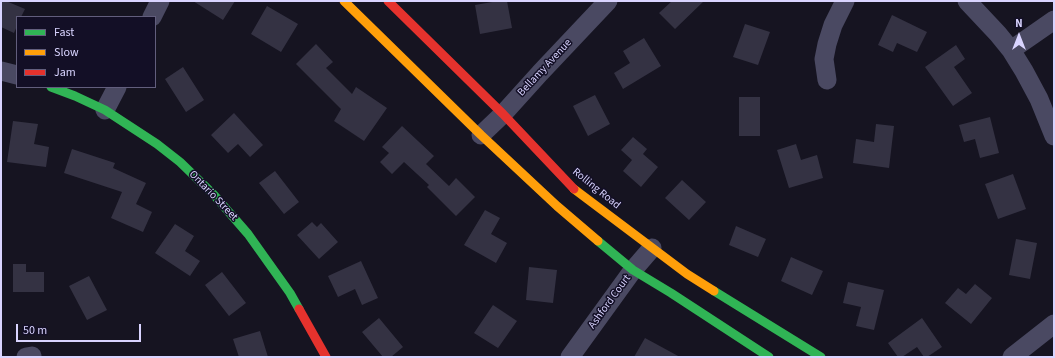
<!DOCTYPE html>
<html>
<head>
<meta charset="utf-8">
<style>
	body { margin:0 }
	#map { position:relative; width:1055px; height:358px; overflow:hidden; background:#161421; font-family:"Source Sans 3",sans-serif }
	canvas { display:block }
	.frame { position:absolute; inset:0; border:2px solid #d9d4ff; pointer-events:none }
	.legend { position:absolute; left:16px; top:16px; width:140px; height:72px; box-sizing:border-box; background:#130f26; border:1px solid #625e7d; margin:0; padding:5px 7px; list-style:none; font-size:12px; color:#d9d4ff }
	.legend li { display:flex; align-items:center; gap:8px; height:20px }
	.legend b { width:20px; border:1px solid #625e7d }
	.north { position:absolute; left:999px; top:16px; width:40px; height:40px; -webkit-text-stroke:3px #130f26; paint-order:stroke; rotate:0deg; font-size:11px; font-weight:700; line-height:16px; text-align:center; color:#d9d4ff }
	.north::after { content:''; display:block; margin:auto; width:14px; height:18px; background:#d9d4ff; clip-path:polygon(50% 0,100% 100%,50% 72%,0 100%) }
	.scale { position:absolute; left:16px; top:324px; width:125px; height:18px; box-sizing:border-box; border:2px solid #d9d4ff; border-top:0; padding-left:5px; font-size:12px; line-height:14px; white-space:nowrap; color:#d9d4ff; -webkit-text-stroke:3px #130f26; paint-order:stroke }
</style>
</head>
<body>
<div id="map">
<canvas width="1055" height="358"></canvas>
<div class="frame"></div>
<ul class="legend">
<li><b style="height:5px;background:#30b455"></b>Fast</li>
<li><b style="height:5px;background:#ff9f0a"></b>Slow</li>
<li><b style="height:5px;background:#e5322d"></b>Jam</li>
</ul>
<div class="north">N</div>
<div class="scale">50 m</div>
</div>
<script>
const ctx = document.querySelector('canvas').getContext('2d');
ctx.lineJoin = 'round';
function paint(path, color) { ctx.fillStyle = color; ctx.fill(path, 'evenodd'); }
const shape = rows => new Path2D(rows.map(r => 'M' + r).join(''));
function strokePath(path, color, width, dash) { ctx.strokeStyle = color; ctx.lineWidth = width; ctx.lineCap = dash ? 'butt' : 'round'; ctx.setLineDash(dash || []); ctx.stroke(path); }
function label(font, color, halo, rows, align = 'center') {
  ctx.font = font + ' "Source Sans 3",sans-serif'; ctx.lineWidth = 3; ctx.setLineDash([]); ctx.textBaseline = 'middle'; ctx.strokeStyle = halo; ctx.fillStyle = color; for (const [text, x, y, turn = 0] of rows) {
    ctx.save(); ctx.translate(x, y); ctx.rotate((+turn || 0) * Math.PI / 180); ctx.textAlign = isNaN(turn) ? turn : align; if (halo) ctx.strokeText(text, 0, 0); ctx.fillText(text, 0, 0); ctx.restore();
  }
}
const building = shape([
	[1,1,6,1,25,9,21,17,17,17,17,26,14,33,1,27],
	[193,1,235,1,223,20],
	[498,1,507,1,512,28,480,34,475,5],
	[672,1,704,1,675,29,659,13],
	[267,6,298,24,281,52,251,34],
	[892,15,927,32,917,52,897,43,893,52,878,45],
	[745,24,770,32,758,65,733,57],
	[644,38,661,66,623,89,614,73,630,63,623,51],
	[316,44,333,62,326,68,352,94,356,87,387,108,364,141,334,121,341,109,296,64],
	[956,45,965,59,954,67,972,93,953,106,925,67],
	[183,67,204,100,186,112,165,79],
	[595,95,610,124,588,136,573,106],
	[739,97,760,97,760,136,739,136],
	[234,113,263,145,250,157,238,144,228,153,211,135],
	[990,117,999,153,980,158,975,139,964,142,959,125],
	[13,121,38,124,34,144,49,147,46,167,7,162],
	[876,124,894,126,889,168,853,163,856,139,874,142],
	[402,126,434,156,426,164,449,186,456,178,475,197,456,216,427,187,429,185,404,162,392,174,380,162,389,153,382,147],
	[633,137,647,149,643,154,658,167,641,187,623,171,632,160,621,150],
	[796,144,801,160,817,155,823,178,789,188,777,150],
	[72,149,115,163,113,168,146,183,136,204,152,212,143,232,111,218,122,192,64,173],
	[275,171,299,202,284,214,259,183],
	[1013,174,1026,209,998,219,985,184],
	[682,180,706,202,689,220,665,198],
	[485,210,500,218,491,234,507,243,496,263,464,245],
	[312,222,317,227,321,223,338,242,319,259,297,235],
	[175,224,194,236,185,251,200,261,190,276,155,253],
	[736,226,766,239,758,257,729,245],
	[1016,239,1037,243,1030,279,1009,275],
	[791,257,823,271,812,295,781,281],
	[361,261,378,298,362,305,355,289,338,297,328,276],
	[13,264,26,264,26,272,44,272,44,292,13,292],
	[529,267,557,270,553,303,526,300],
	[222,272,246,303,229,316,205,285],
	[89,276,107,310,87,320,69,286],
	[848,282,884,290,874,330,856,326,861,307,843,303],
	[975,284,992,298,971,324,945,303,958,288,966,294],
	[493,305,517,321,498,348,474,333],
	[379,318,403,347,391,357,383,357,362,332],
	[922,318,942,347,927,357,924,357,917,347,902,357,898,357,888,343],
	[260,331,268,357,239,357,233,339],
	[645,338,680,357,634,357]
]);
const street = shape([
	[967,1,998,34,1011,50,1024,71,1039,99,1054,136],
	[152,17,160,1],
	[1011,50,1054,20],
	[1,71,17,75],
	[827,80,824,59,827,44,833,25,845,1],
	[105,110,117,87],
	[481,135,503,114,540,73,608,1],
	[26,357,32,356],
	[570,357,633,270,652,248],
	[1012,357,1054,324]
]);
const fast = shape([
	[51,87,75,96,105,110,157,144,180,162,214,195,248,234,290,293,299,309],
	[598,241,633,270,671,293,769,357],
	[714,291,821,357]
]);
const slow = shape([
	[344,1,481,135,557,206,598,241],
	[574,189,687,274,714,291]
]);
const jam = shape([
	[388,1,503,114,574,189],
	[299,309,326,357]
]);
const streetNames = [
	["Bellamy Avenue",545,68,-47],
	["Rolling Road",596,189,39],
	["Ontario Street",213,196,46],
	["Ashford Court",610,302,-54]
];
paint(building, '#343243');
strokePath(street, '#4a4962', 19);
strokePath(fast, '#30b455', 9);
strokePath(slow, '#ff9f0a', 9);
strokePath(jam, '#e5322d', 9);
label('11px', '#d9d4ff', '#130f26', streetNames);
</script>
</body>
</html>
